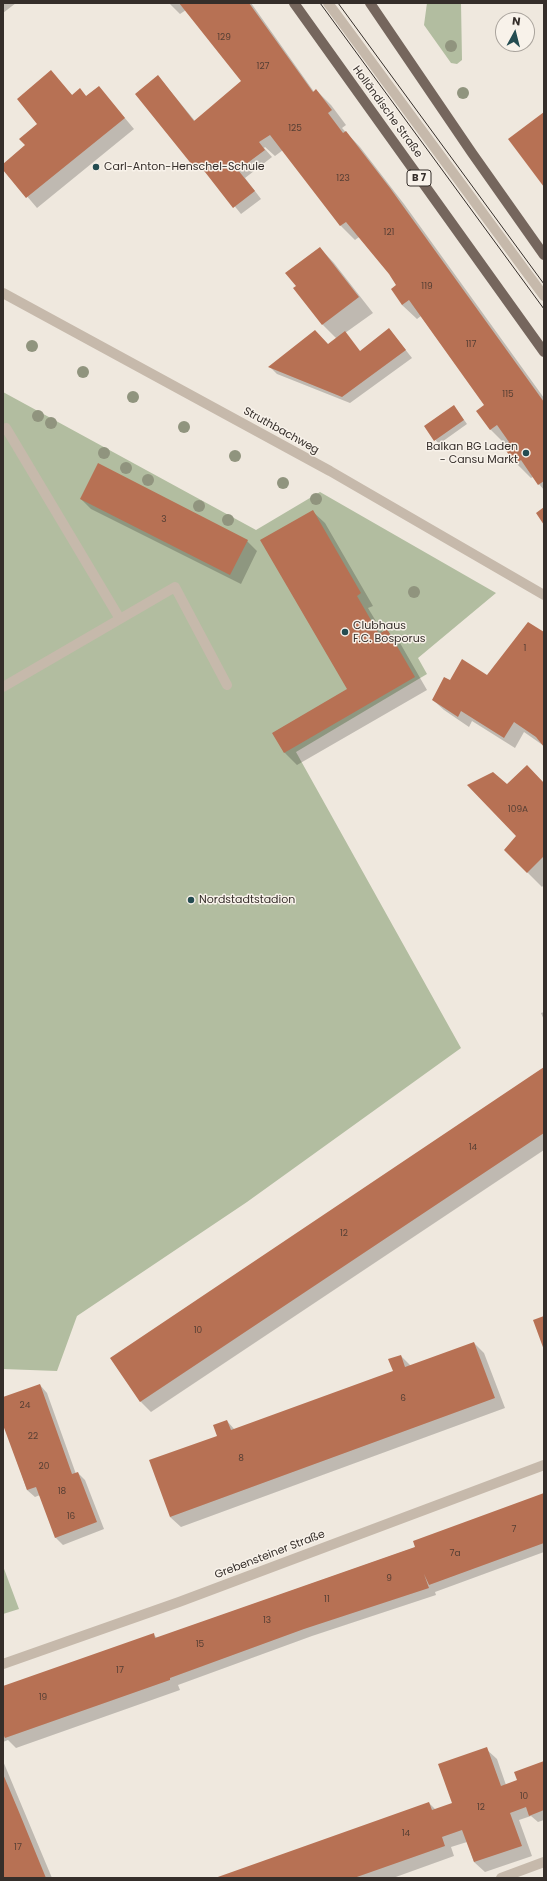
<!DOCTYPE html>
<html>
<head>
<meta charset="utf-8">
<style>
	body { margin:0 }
	#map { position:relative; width:547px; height:1881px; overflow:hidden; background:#efe8de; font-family:Poppins,sans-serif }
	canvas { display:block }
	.frame { position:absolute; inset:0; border:4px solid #352e2a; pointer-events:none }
	.north { position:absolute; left:495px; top:12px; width:40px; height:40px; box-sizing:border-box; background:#f8f2ea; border:1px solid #aaa49d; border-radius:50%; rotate:7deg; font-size:11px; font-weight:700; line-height:16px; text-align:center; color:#352e2a }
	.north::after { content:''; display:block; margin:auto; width:14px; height:18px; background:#244c51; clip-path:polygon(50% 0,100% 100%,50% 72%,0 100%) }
</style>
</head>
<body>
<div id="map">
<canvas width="547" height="1881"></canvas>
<div class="frame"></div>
<div class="north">N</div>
</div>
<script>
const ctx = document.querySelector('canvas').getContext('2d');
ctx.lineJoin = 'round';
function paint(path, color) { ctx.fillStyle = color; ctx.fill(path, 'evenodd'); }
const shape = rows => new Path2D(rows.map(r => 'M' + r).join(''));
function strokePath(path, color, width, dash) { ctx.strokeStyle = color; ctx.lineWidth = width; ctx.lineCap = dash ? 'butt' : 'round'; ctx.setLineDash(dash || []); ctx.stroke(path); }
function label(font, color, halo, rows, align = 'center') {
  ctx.font = font + ' Poppins,sans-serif'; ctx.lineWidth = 3; ctx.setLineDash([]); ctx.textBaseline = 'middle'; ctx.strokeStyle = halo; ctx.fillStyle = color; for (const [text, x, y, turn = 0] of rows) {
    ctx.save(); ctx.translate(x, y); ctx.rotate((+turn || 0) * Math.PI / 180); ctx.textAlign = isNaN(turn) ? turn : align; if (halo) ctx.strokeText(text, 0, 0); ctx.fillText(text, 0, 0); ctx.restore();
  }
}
const green = shape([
	[427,3,461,3,462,60,457,64,451,63,424,25],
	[3,392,256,530,320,492,496,593,418,658,427,674,296,752,461,1048,247,1202,77,1316,57,1371,3,1369],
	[3,1566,19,1609,3,1614]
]);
const shadow = shape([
	[3,3,16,3,3,13],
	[169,3,251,3,312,89,314,92,316,90,331,105,346,125,342,128,360,147,404,204,544,398,544,490,533,477,531,478,516,463,504,446,506,445,490,429,485,405,421,316,417,319,402,305,397,285,390,274,359,237,355,240,341,226,283,150,275,156,265,147,264,148,272,157,245,178,261,199,241,214,202,166,197,169,194,165,158,76,195,121,242,81,186,10,180,14],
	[51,72,73,96,80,90,87,97,99,87,134,129,37,208,3,168,3,165,27,146,39,124],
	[320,248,334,263,373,313,345,333,360,352,389,329,412,358,350,403,277,374,270,367,328,345,337,339,323,325],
	[457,410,467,424,439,444,425,427],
	[81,499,247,541,257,551,241,584,91,509],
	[312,511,325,523,373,606,368,608,383,633,387,631,400,643,427,690,297,765,285,753,273,733,348,690],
	[544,633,544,746,524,732,515,748,472,721,469,727,444,710,433,700,451,682,487,676],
	[544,784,544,885,542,887,505,850,518,836,507,786],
	[544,1012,544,1020,541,1013],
	[544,1069,544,1150,151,1412,141,1402,112,1358],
	[474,1343,484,1353,505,1408,181,1527,170,1517,227,1421,235,1430,394,1372,401,1356,411,1366],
	[40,1385,47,1393,76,1474,78,1473,85,1480,104,1529,63,1545,56,1538,40,1495,35,1497,27,1490,3,1421,3,1398],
	[544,1494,544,1552,435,1592,436,1595,312,1636,178,1685,180,1690,16,1748,8,1740,3,1742,3,1687,153,1634,157,1638,416,1547],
	[486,1749,497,1759,506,1785,518,1781,544,1762,544,1820,538,1822,531,1816,519,1820,532,1856,485,1872,474,1862,467,1842,451,1847,454,1856,393,1878,218,1878,429,1803,436,1810,454,1804],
	[3,1761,52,1878,3,1878]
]);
const building = shape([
	[179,3,249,3,313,92,316,89,332,110,328,113,343,133,346,131,390,188,544,402,544,481,538,485,521,460,515,464,503,446,509,442,497,425,490,430,476,411,484,405,409,300,402,305,391,289,396,285,389,274,346,222,340,226,270,135,259,142,265,150,238,170,255,191,233,208,198,163,193,166,135,94,158,75,194,121,241,81],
	[51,70,72,95,80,88,86,96,99,86,125,118,26,198,3,170,3,164,25,145,19,139,37,124,17,99],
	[544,112,544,187,508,139],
	[320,247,359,297,322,325,293,288,296,286,285,273],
	[389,328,406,350,342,397,268,367,315,330,328,344,345,331,360,351],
	[454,405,464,420,434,441,424,426],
	[98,463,248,540,230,575,80,499],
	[544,507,544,525,536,513],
	[313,510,361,593,357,596,379,634,387,629,415,677,284,753,272,733,347,689,260,540],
	[528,622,544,632,544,747,536,737,514,722,504,738,461,711,458,717,432,700,444,677,450,680,462,659,487,675],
	[527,765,544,783,544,856,527,873,504,850,516,836,467,785,493,772,507,784],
	[544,1067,544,1133,140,1402,110,1358],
	[544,1316,544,1350,533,1320],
	[474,1342,495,1398,170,1517,149,1460,217,1436,213,1425,227,1420,231,1430,393,1371,388,1359,401,1355,405,1367],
	[40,1384,72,1474,78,1472,97,1522,55,1538,36,1487,27,1490,3,1425,3,1397],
	[544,1493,544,1543,429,1585,424,1574,429,1588,304,1629,170,1678,170,1680,5,1738,3,1734,3,1686,154,1633,155,1638,415,1547,413,1541],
	[487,1747,501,1786,517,1780,514,1772,544,1761,544,1810,529,1816,526,1807,510,1813,522,1846,474,1862,462,1830,442,1837,445,1846,354,1878,215,1878,429,1802,432,1810,452,1803,438,1764],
	[3,1774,19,1812,46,1878,3,1878]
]);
const service = shape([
	[328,3,544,296],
	[3,430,6,428,120,619],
	[3,687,175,587,227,685]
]);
const minor = shape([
	[3,293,330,471,544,595],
	[3,1664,179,1602,544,1465],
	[501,1878,544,1862]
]);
const primary = shape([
	[294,3,544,352],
	[370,3,472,153,544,255]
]);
const tram = shape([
	[320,3,544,309],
	[338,3,544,284]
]);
const trees = [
	[451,46],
	[463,93],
	[32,346],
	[83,372],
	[133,397],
	[38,416],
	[51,423],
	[184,427],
	[104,453],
	[235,456],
	[126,468],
	[148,480],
	[283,483],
	[316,499],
	[199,506],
	[228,520],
	[414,592]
];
const markers = [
	[96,167,4,"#244c51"],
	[526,453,4,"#244c51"],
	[345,632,4,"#244c51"],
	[191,900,4,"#244c51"]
];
const numberNames = [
	["129",224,38],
	["127",263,67],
	["125",295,129],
	["123",343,179],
	["121",389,233],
	["119",427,287],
	["117",471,345],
	["115",508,395],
	["3",164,520],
	["1",525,649],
	["109A",518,810],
	["14",473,1148],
	["12",344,1234],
	["10",198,1331],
	["6",403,1399],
	["24",25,1406],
	["22",33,1437],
	["8",241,1459],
	["20",44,1467],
	["18",62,1492],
	["16",71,1517],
	["7",514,1530],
	["7a",455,1554],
	["9",389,1579],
	["11",327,1600],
	["13",267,1621],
	["15",200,1645],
	["17",120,1671],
	["19",43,1698],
	["10",524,1797],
	["12",481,1808],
	["14",406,1834],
	["17",18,1848]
];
const shields = [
	[419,178,24]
];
const shieldNames = [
	["B 7",419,178]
];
const streetNames = [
	["Holländische Straße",387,112,54],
	["Struthbachweg",281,431,29],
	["Grebensteiner Straße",270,1555,-21]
];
const poiNames = [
	["Carl-Anton-Henschel-Schule",104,167],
	["Balkan BG Laden",518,447,"right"],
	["- Cansu Markt",518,460,"right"],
	["Clubhaus",353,626],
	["F.C. Bosporus",353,639],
	["Nordstadtstadion",199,900]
];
paint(green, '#b2bda0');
paint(shadow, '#0003');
paint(building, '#b77154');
strokePath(service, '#c6b9ab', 10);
strokePath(minor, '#c6b9ab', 10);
strokePath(primary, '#75665d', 10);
strokePath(tram, '#352e2a', 1);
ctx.fillStyle = '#90947e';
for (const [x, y] of trees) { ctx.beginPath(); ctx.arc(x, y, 6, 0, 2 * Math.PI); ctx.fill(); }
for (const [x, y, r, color] of markers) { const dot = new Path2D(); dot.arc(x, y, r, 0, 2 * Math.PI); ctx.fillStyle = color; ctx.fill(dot); strokePath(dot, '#f8f2ea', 1.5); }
label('9px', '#563f34', null, numberNames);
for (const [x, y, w] of shields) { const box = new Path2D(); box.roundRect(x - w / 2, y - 8, w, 16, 3); ctx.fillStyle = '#f8f2ea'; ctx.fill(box); strokePath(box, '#352e2a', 1); }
label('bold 10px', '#352e2a', null, shieldNames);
label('11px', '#352e2a', '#f8f2ea', streetNames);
label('11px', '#352e2a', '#f8f2ea', poiNames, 'left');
</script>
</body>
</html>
